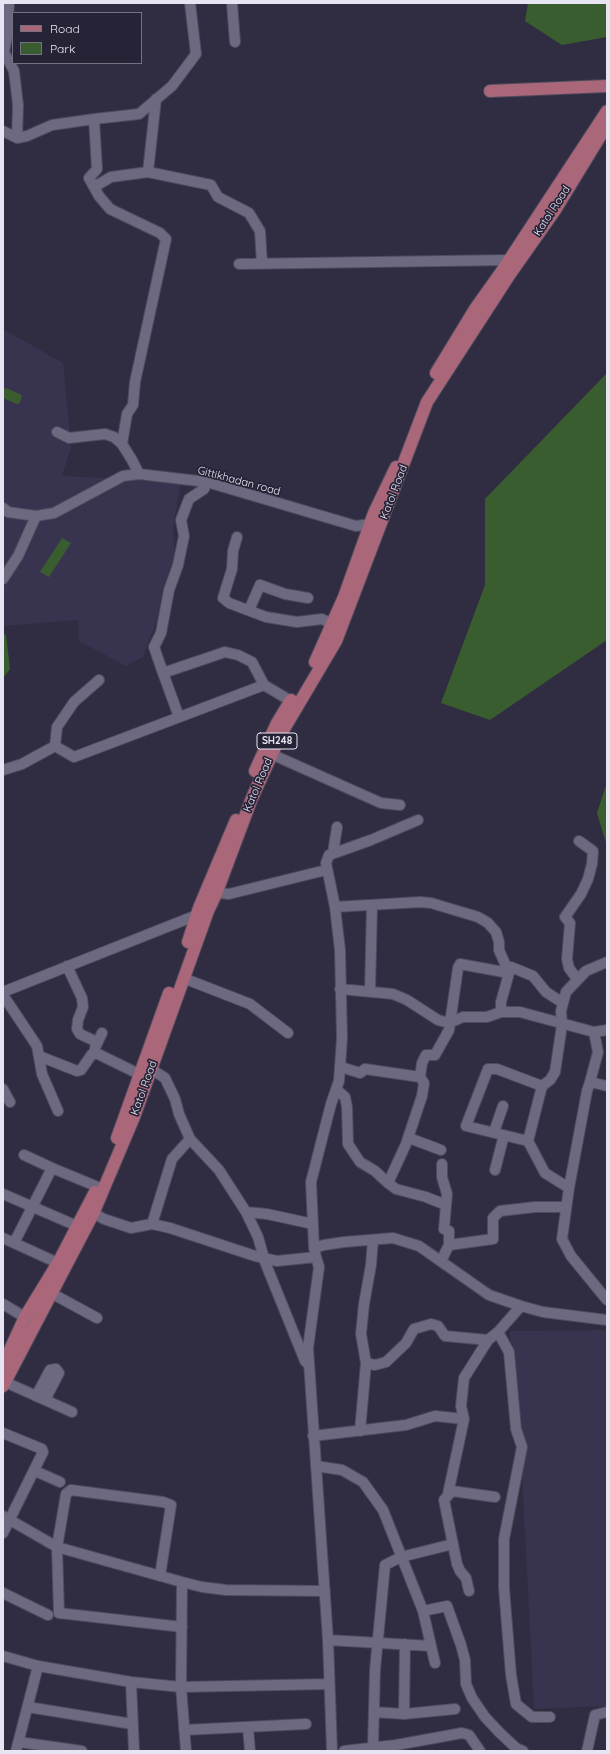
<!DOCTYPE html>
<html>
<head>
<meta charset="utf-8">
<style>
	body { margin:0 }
	#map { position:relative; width:610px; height:1754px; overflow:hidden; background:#302d42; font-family:Quicksand,sans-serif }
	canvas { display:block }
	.frame { position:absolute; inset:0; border:4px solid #e7e5f3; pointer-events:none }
	.legend { position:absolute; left:12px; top:12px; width:130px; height:52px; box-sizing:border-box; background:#272337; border:1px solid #747182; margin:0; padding:5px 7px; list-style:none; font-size:12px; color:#e7e5f3 }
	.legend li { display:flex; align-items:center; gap:8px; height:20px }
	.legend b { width:20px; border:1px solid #747182 }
</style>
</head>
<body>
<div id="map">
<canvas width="610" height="1754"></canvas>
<div class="frame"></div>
<ul class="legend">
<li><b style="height:5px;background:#aa677a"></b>Road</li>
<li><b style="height:11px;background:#3a5d2f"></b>Park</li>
</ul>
</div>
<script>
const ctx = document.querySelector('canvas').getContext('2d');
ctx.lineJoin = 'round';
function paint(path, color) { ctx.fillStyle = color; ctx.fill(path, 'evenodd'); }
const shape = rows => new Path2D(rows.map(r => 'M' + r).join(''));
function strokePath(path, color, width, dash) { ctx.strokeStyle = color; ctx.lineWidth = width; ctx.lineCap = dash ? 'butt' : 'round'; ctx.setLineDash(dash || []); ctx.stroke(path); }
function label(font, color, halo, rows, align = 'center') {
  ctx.font = font + ' Quicksand,sans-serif'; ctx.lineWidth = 3.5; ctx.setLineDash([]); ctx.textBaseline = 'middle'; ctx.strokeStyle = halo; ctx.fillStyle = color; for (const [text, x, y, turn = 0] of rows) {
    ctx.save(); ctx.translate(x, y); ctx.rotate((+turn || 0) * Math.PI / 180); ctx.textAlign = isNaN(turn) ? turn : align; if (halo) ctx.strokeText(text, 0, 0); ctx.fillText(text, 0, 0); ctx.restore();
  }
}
const built = shape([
	[3,329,63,363,71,447,62,476,181,482,173,528,175,555,162,591,157,620,143,657,126,666,79,641,78,620,3,626],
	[607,1330,607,1706,534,1709,521,1455,515,1432,510,1331]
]);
const green = shape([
	[528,3,607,3,607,37,562,45,525,21],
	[607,373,607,640,490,720,441,703,485,585,485,499],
	[6,388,22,395,20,403,17,404,3,398,3,389],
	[62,538,71,543,49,577,40,572],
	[3,634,6,635,10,669,3,678],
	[607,782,607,846,597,813]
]);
const minor = shape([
	[9,3,7,37,4,52,14,71,18,105,17,138,27,136,52,125,94,119],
	[232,3,235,42],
	[3,131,17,138],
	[148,172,156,99],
	[94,187,111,177,148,172,211,185,218,197,249,213,260,231,262,264],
	[239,264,510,260],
	[57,432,69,438,105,434,114,437,122,444,132,460,139,474],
	[122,444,127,414,133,405,135,382,166,239,160,233,110,209,99,196,89,178,97,169,94,119,139,114,172,86,196,54,190,3],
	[3,508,8,512,36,516,54,513,123,476,139,474,207,482,356,526,371,524,377,526],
	[237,537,233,551,232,569,223,598,229,603,266,617,297,622,322,619,332,624],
	[3,579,18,556,36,516],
	[249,610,260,585,285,594,308,598],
	[163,673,154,647,161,633,169,590,178,565,184,536,181,520,189,499,204,489,207,482],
	[99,680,74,702,57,727,55,746,74,757,264,685,296,704],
	[179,717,163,673,225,652,238,655,252,662,264,685],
	[271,754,381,803,400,805],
	[3,770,22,764,55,746],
	[333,853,337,827],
	[210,892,229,894,326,870],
	[335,907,420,902,431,903,478,917,488,923,496,932,499,942,499,950,509,973,511,967,533,976,546,992,563,1003],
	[607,962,586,971,566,992,561,1011,562,1025,555,1072,550,1080,542,1086,528,1141,545,1173,569,1188,562,1239,571,1256,607,1300],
	[67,966,82,998,83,1007,78,1020,77,1029,80,1034,97,1042],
	[183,978,250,1004,288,1033],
	[577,979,569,968,567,959,570,923,565,917,581,894,588,879,592,864,593,851,579,841],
	[340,989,393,994,407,1000,438,1020,449,1023,463,1017,487,1017,501,1012,520,1012,594,1032,607,1030],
	[370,991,372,906],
	[3,992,202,913],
	[3,995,37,1046,42,1074,58,1111],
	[95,1048,102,1033],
	[39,1056,77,1071,81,1070,92,1054,98,1054,139,1074],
	[341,1067,360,1073,365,1069,420,1077],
	[151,1069,165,1078,175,1099,179,1114,190,1139,219,1170,246,1212,258,1237,265,1262,305,1361,308,1364],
	[590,1082,598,1052,594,1032],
	[3,1089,10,1102],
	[337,1090,345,1097,347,1107,348,1144,360,1162,375,1171,388,1183],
	[494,1132,503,1106],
	[409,1138,441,1150],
	[528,1141,466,1126,488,1069,497,1069,542,1086],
	[442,1164,442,1177,447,1194,446,1205],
	[52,1168,98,1187],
	[495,1170,504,1135],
	[569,1188,587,1091,590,1082,607,1086],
	[3,1194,77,1226],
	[88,1210,104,1219,131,1228,152,1224,170,1228,255,1256,277,1261,316,1257,314,1248,324,1245,344,1242,393,1238,419,1246,489,1295,521,1306,543,1312,607,1320],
	[246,1212,267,1214,313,1224],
	[152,1224,172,1159,190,1139],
	[3,1238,58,1263],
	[373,1240,371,1265,364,1304,361,1334,366,1363,375,1365,386,1362,406,1343,414,1329,431,1324,438,1326,445,1336,488,1340,498,1332,521,1306],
	[14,1243,52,1168,24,1155],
	[449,1245,493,1239,493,1218,500,1211,535,1207,566,1207],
	[314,1248,311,1182,331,1104,339,1081,342,1038,340,950,335,907,326,863,329,855,371,840,418,820],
	[316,1257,319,1267,308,1348,328,1640,332,1751],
	[441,1261,449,1245,449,1231,444,1229,446,1205,426,1197,396,1189,388,1183,406,1144,422,1096,424,1083,420,1077,422,1063,426,1055,435,1055,449,1030,458,968,460,964,509,973,501,1002,501,1012],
	[51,1293,97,1318],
	[3,1304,31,1321],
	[498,1332,509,1352,516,1429,522,1447,504,1539,504,1588,511,1675,516,1704,532,1717,550,1717],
	[5,1382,72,1412],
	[36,1396,50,1370,56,1369,59,1373,45,1400],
	[360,1431,366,1363],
	[3,1433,42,1449,43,1452,3,1533],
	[313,1436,406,1425,435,1416,464,1419],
	[316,1466,342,1470,363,1482,383,1510,423,1611,447,1606,461,1645,465,1660,466,1684,472,1698,485,1717,499,1732,516,1748,523,1751],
	[35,1471,60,1482],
	[448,1494,464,1419,461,1406,464,1378,488,1340],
	[3,1516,57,1547,182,1582,181,1687,186,1751],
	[160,1576,171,1505,163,1502,71,1490,66,1494,57,1547,59,1613,182,1627],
	[182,1582,202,1587,226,1590,325,1591],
	[469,1591,466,1578,460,1571,457,1564,444,1500,452,1491,495,1497],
	[3,1593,48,1615],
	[423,1611,435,1663],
	[328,1640,431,1646],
	[3,1656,38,1666,131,1682,181,1687,329,1684],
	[131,1682,134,1751],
	[28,1707,132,1724],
	[374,1712,404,1714,455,1709],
	[404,1714,405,1644],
	[248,1728,250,1751],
	[184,1730,306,1724],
	[19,1742,82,1751],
	[373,1747,375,1670,385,1565,401,1557,453,1544],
	[16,1751,38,1666],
	[344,1751,396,1745,462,1733,469,1735,480,1751],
	[587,1751,595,1715,607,1712]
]);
const major = shape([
	[490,91,607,86],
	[436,373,475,309,502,271,607,111],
	[315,662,344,597,374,513,396,467],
	[255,771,277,723,291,700],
	[188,942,199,908,236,820],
	[117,1138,169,993],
	[3,1365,25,1317,58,1263,95,1192],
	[3,1386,93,1214,134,1117,208,911,216,894,252,798,281,734,336,641,427,402,510,274,555,210,607,125]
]);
const shields = [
	[277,741,40]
];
const shieldNames = [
	["SH248",277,741]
];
const streetNames = [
	["Katol Road",552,211,-57],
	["Gittikhadan road",239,481,15],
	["Katol Road",394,492,-69],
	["Katol Road",258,785,-67],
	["Katol Road",144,1088,-70]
];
paint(built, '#38334f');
paint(green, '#3a5d2f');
strokePath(minor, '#4f4b5d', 12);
strokePath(major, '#4f4b5d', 14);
strokePath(minor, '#6d6981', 10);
strokePath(major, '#aa677a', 12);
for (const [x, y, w] of shields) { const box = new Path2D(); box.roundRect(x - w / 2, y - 8, w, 16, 3); ctx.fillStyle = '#272337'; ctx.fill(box); strokePath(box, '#e7e5f3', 1); }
label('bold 10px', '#e7e5f3', null, shieldNames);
label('11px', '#e7e5f3', '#272337', streetNames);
</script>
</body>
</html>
